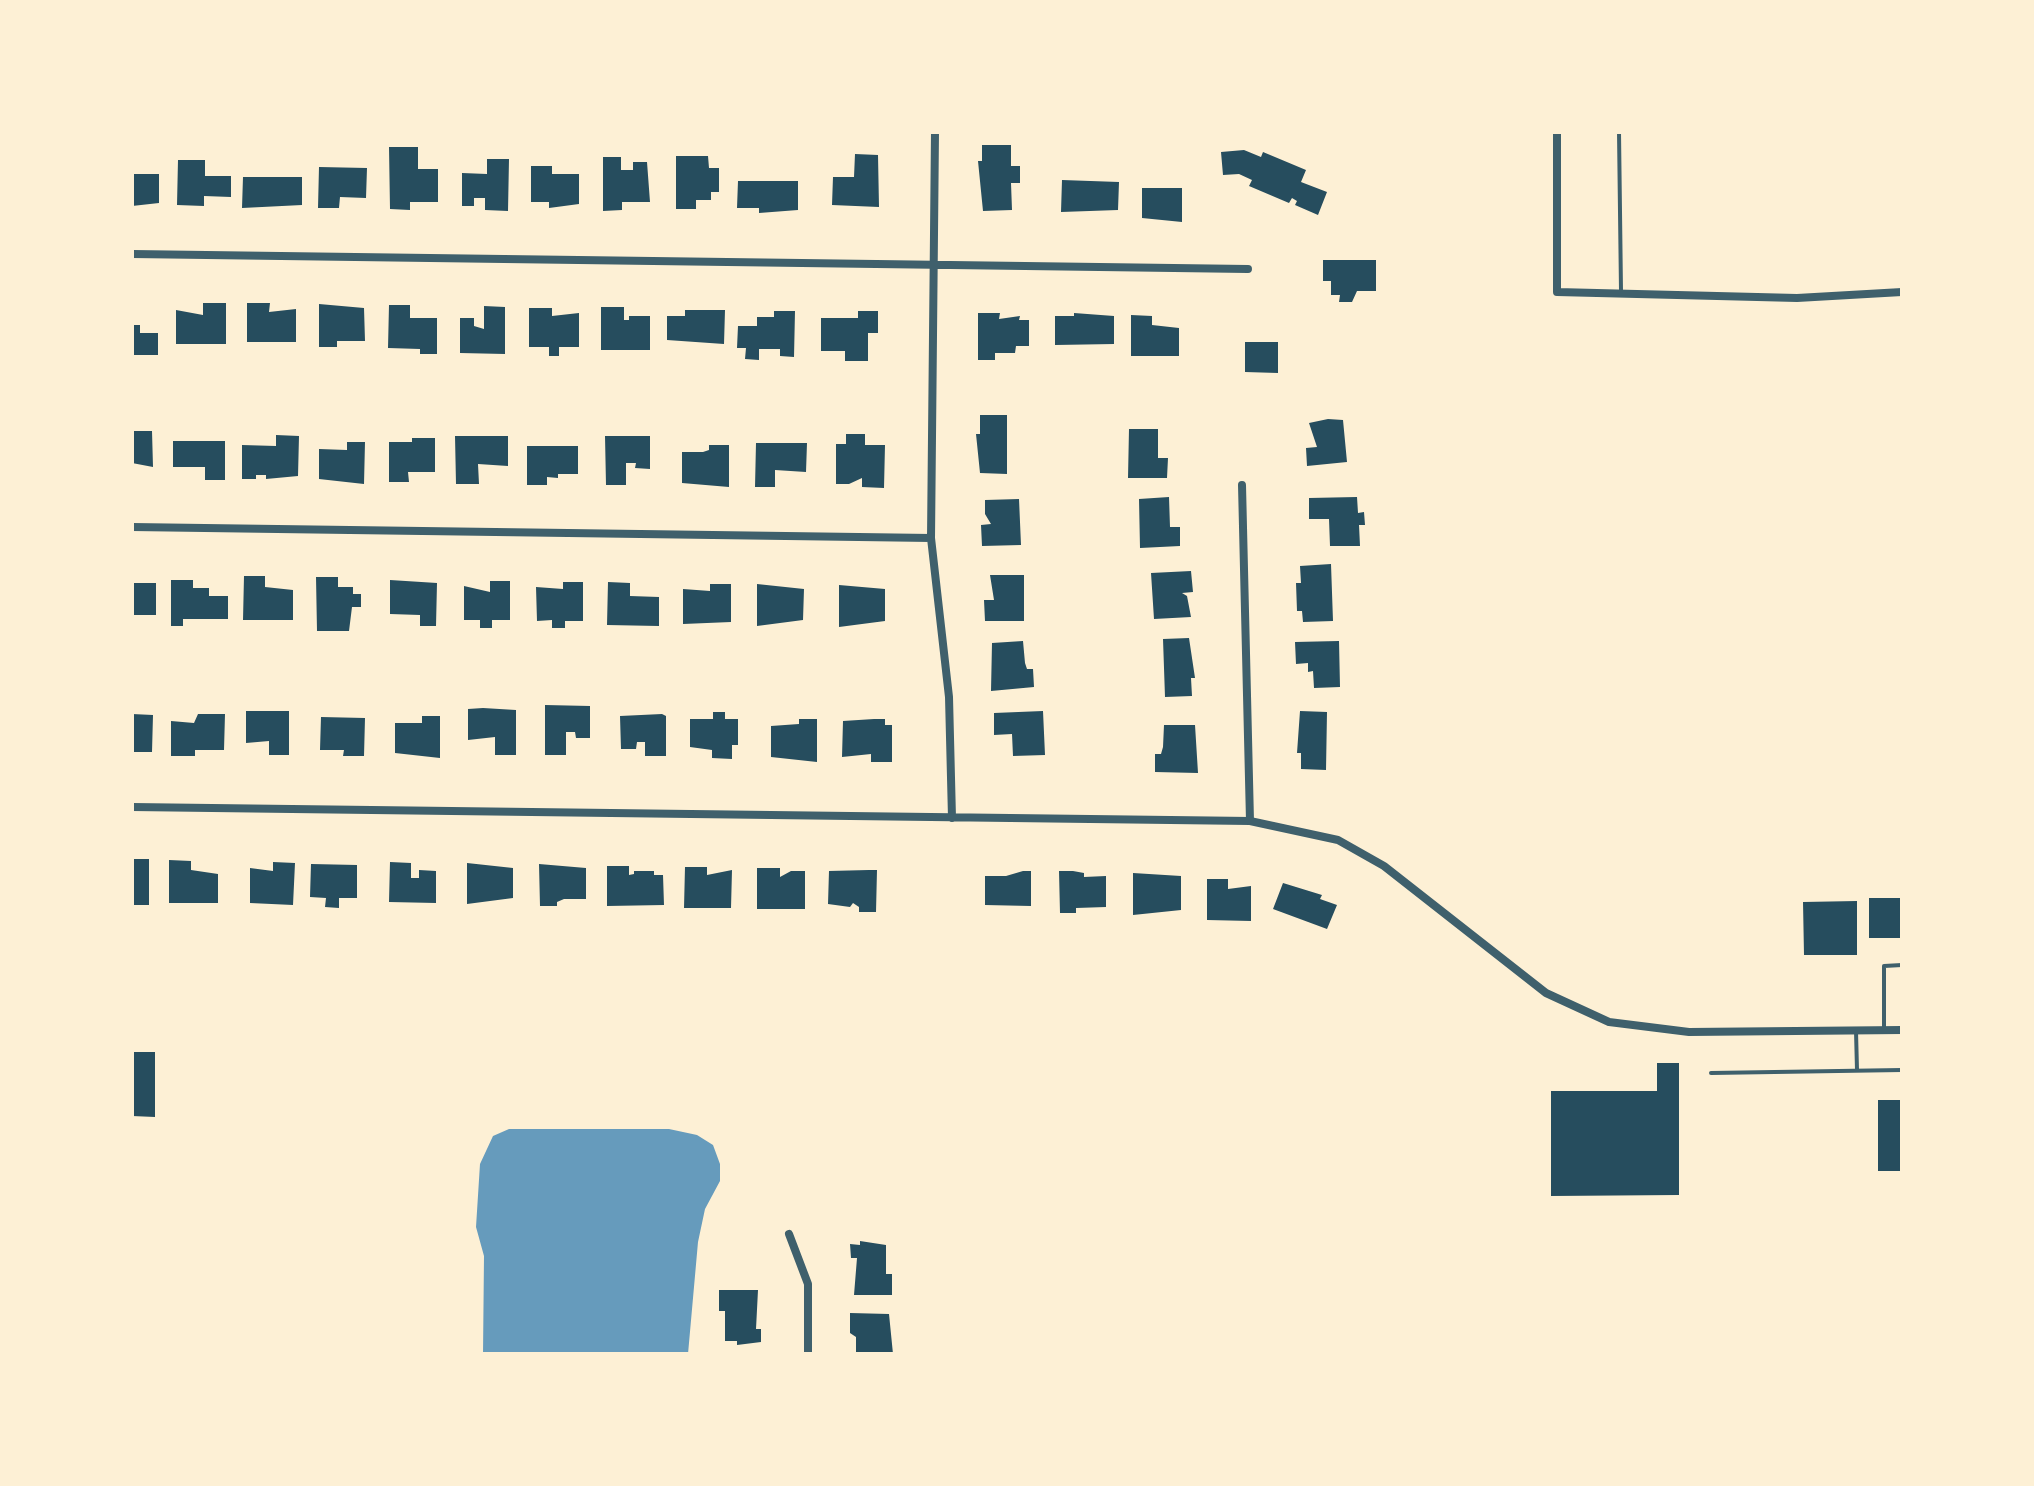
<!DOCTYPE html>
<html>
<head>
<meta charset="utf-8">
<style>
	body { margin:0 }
	#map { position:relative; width:2034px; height:1486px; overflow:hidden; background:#fdf0d5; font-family:"DejaVu Sans",sans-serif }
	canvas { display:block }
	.frame { position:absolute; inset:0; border:134px solid #fdf0d5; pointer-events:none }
</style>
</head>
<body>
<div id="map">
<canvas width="2034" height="1486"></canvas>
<div class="frame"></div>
</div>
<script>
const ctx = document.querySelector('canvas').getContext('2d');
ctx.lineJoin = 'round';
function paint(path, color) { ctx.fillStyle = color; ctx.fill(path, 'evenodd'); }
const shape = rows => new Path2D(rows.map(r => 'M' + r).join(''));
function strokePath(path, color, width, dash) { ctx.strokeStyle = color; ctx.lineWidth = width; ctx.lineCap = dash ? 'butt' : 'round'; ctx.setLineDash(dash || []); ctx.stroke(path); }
const water = shape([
	[509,1129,669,1129,697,1135,713,1145,720,1164,720,1181,705,1209,698,1242,688,1354,483,1354,484,1256,476,1227,480,1164,493,1136]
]);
const building = shape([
	[982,145,1011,145,1011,166,1020,166,1020,183,1011,183,1012,210,983,211,978,161,982,161],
	[389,147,418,147,418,169,438,169,438,202,410,202,410,210,390,209],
	[1244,150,1261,157,1263,152,1306,170,1301,182,1327,192,1318,215,1295,205,1297,201,1292,198,1289,203,1249,186,1252,180,1239,174,1223,175,1221,152],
	[855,154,878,155,879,207,832,205,833,177,854,177],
	[676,156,708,156,709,168,719,168,719,192,711,192,711,200,696,200,696,209,676,209],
	[603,157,621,157,621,170,633,170,633,162,647,162,650,202,622,202,622,210,603,211],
	[487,159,509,159,508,211,485,210,485,198,474,198,474,206,462,206,462,173,487,174],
	[178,160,205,160,205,176,231,176,231,197,204,196,204,206,177,205],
	[531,166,552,166,552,174,579,174,579,204,549,208,549,202,531,202],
	[319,167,367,168,366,198,340,197,339,208,318,208],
	[132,174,159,174,159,203,132,206],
	[243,177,302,177,302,205,242,208],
	[1062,180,1119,182,1118,210,1061,212],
	[738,181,798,181,798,210,759,213,759,208,737,208],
	[1142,188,1182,188,1182,222,1142,218],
	[1323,260,1376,260,1376,291,1357,291,1352,302,1339,302,1340,295,1331,295,1331,281,1323,281],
	[203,303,226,303,226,344,176,344,176,310,203,315],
	[247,303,270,303,269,312,296,309,296,342,247,342],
	[319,304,364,308,365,341,337,341,337,347,319,347],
	[389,305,410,305,410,318,437,318,437,354,420,354,420,349,388,348],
	[484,306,505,307,505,354,460,353,460,318,474,318,474,326,484,329],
	[601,307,624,307,624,320,629,320,629,316,650,316,650,350,601,350],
	[529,308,552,308,552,316,579,313,579,347,559,347,559,356,549,356,549,347,529,347],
	[685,310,725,310,724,344,667,340,667,316,685,316],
	[774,311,795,311,794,357,780,356,780,349,759,349,759,360,745,359,746,348,737,348,738,326,757,326,757,317,774,317],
	[858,311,878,311,878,333,868,333,868,361,845,361,845,351,821,351,821,318,858,318],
	[978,313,1000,313,999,319,1020,316,1019,320,1029,320,1029,346,1016,346,1015,353,995,353,995,360,978,360],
	[1074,313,1114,316,1114,344,1055,345,1055,316,1074,316],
	[1131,315,1152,316,1152,325,1179,328,1179,356,1131,356],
	[132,325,140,325,140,333,158,333,158,355,132,355],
	[1245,342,1278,342,1278,373,1245,372],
	[980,415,1007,415,1007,474,980,473,976,434,980,434],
	[1328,419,1343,420,1347,462,1307,466,1306,448,1317,447,1309,423],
	[1129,429,1158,429,1158,458,1168,458,1167,478,1128,478],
	[132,431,152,431,153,467,132,463],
	[846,434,865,434,865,445,885,445,884,488,862,487,862,478,849,484,836,484,836,444,846,444],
	[276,435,299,436,298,476,266,479,266,475,256,475,256,479,242,479,242,445,276,446],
	[455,436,508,436,508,466,478,464,479,484,456,484],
	[605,436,650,436,650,469,635,468,636,463,626,463,626,485,606,485],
	[412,438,435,438,435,472,408,472,409,482,389,482,389,442,412,442],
	[173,441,225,441,225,480,205,480,205,467,173,467],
	[347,442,365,442,364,484,319,479,319,449,347,450],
	[756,443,807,443,806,472,775,470,775,487,755,487],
	[709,445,729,445,729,487,682,483,682,452,703,452,709,450],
	[527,446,578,446,578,474,558,474,558,478,547,477,547,485,527,485],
	[1169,497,1170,527,1180,527,1180,546,1140,548,1139,499],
	[1357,497,1358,513,1364,512,1365,525,1359,525,1360,546,1330,546,1329,519,1309,519,1309,498],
	[1019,499,1021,545,982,546,981,525,991,524,985,514,985,500],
	[1331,564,1333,621,1303,622,1302,611,1297,611,1296,583,1301,583,1300,566],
	[1191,571,1193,592,1182,593,1187,596,1191,617,1154,619,1151,573],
	[990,575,1024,575,1024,621,985,621,984,600,994,600],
	[244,576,265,576,265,587,293,590,293,620,243,620],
	[316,577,338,577,338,587,353,587,353,594,361,594,361,607,352,607,349,631,317,631],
	[171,580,193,580,193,588,209,588,209,596,228,596,228,619,183,619,183,626,171,626],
	[390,580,437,583,436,626,420,626,420,615,390,614],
	[490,581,510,581,510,620,492,620,492,628,480,628,480,620,464,620,464,586,490,592],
	[563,582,583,582,583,621,565,621,565,628,552,628,552,620,537,621,536,587,563,589],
	[608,582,630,583,630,596,659,597,659,626,607,625],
	[132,583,156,583,156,615,132,615],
	[710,584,731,584,731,622,683,624,683,589,710,591],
	[757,584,804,589,803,620,757,626],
	[839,585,885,589,885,621,839,627],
	[1189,638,1195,678,1191,678,1192,696,1165,697,1163,639],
	[1023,641,1025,663,1027,669,1033,669,1034,687,991,691,992,643],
	[1339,641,1340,687,1314,688,1313,671,1308,672,1308,663,1296,664,1295,642],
	[545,705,590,706,590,738,576,738,575,732,566,732,566,755,545,755],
	[483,708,516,710,516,755,495,755,495,737,468,740,468,709],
	[246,711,289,711,289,755,269,755,269,741,246,743],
	[1043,711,1045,755,1013,756,1012,734,994,735,994,713],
	[1300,711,1327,712,1326,770,1301,769,1301,753,1297,753],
	[713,712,725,712,725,719,738,719,738,745,732,745,732,759,712,758,712,750,690,747,690,719,713,719],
	[132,714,153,715,152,752,132,752],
	[198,714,225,714,224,750,195,750,195,756,171,756,171,721,194,723],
	[662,714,666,716,666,756,645,756,645,742,637,742,636,749,621,749,620,716],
	[422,716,440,716,440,758,395,753,395,723,422,723],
	[321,717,365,718,364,756,343,756,344,750,320,750],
	[799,719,817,719,817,762,771,757,771,726,799,724],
	[874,719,885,719,885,725,892,725,892,762,871,762,871,754,842,757,843,721],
	[1164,725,1195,725,1198,773,1155,772,1155,754,1161,754,1163,747],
	[132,859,149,859,149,905,133,905],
	[169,860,191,861,191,870,218,874,218,903,169,903],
	[273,862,295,863,293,905,250,903,250,868,273,871],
	[390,862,411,863,411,878,419,878,419,870,436,871,436,903,389,902],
	[467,863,513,868,513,898,467,904],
	[311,864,357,865,357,898,339,898,339,908,325,907,326,898,310,897],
	[539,864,586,868,586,899,564,899,557,902,557,906,540,906],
	[607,866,629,866,629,875,634,874,634,871,654,871,654,875,663,875,664,905,607,906],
	[685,867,707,867,707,875,732,870,731,908,684,908],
	[757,868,780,868,780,877,791,871,805,871,805,909,757,909],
	[869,870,877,870,876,912,859,912,859,907,853,903,850,907,828,904,829,871],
	[1023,871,1031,871,1031,906,985,905,985,876,1006,876],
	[1059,871,1073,871,1084,873,1084,877,1106,876,1106,907,1076,908,1076,913,1060,913],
	[1133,873,1181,876,1181,910,1133,915],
	[1207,879,1228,879,1228,889,1251,886,1251,921,1207,920],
	[1283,883,1322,895,1320,899,1337,905,1327,929,1273,909],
	[1869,898,1902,898,1902,938,1869,938],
	[1857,901,1857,955,1804,955,1803,902],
	[132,1052,155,1052,155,1117,132,1116],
	[1657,1063,1679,1063,1679,1195,1551,1196,1551,1091,1657,1091],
	[1878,1100,1902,1100,1902,1171,1878,1171],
	[860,1241,886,1245,886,1274,892,1274,892,1295,854,1295,857,1258,851,1258,850,1244,860,1245],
	[719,1290,758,1290,756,1329,761,1329,761,1342,737,1345,737,1341,725,1341,725,1311,719,1311],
	[850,1313,889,1314,893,1354,856,1354,856,1337,850,1333]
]);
const service = shape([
	[1619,132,1621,291],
	[1884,1029,1884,966,1902,965],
	[1856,1031,1857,1070],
	[1711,1073,1902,1070]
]);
const minor = shape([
	[935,132,931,538,949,697,952,818],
	[1557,132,1557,292,1797,298,1902,292],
	[132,254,1248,269],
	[1242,485,1250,821],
	[132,527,931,538],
	[132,807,1250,821,1338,840,1384,866,1546,993,1609,1022,1689,1032,1902,1030],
	[789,1234,808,1284,808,1354]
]);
paint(water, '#669bbc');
paint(building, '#264d5e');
strokePath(service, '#3f606c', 4);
strokePath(minor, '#3f606c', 8);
</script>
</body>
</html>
